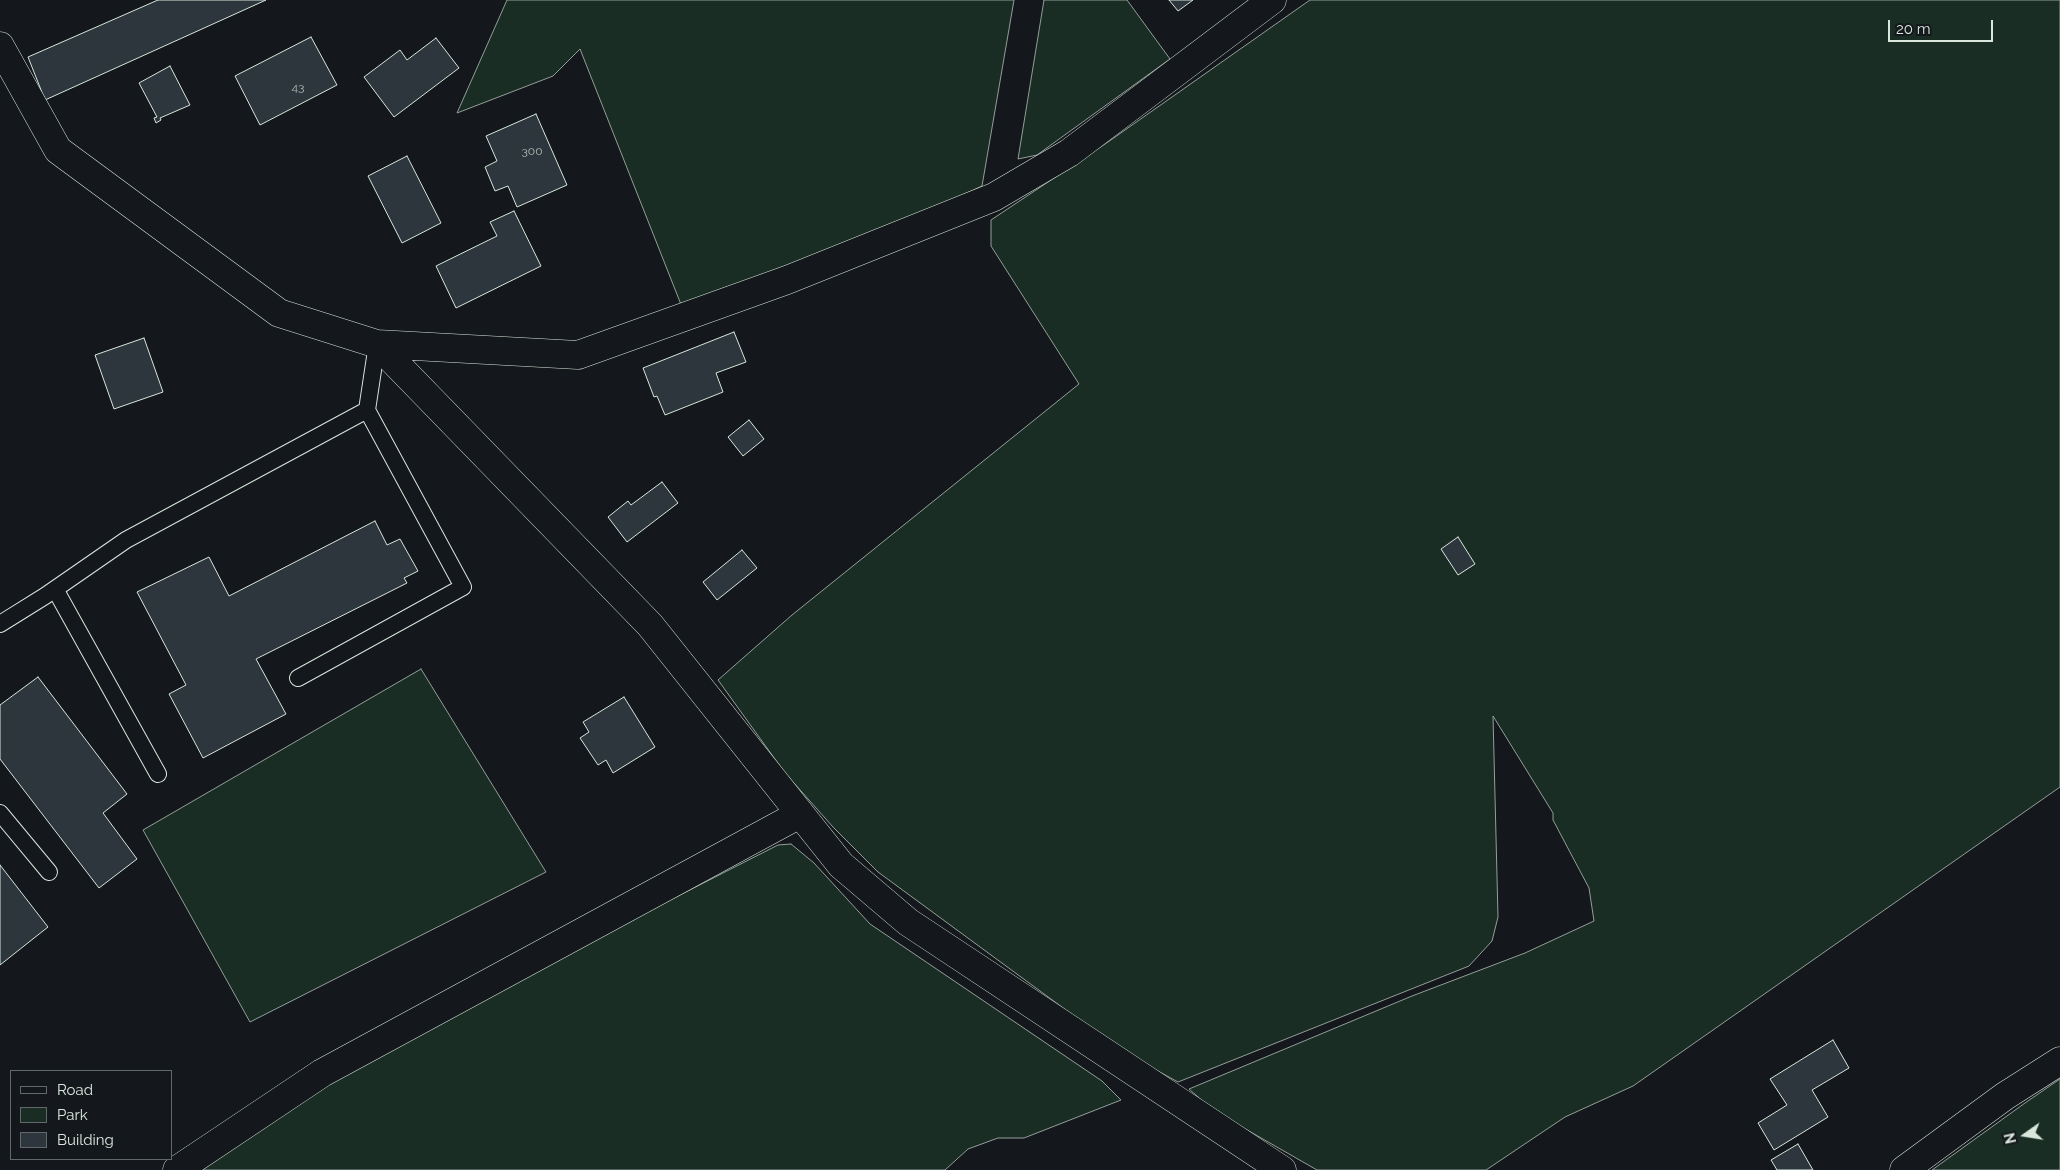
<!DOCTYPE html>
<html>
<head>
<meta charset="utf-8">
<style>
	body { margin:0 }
	#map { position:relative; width:2060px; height:1170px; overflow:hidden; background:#14181c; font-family:Raleway,sans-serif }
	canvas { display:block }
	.legend { position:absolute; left:10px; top:1070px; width:162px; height:90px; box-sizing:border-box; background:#14181c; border:1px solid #626a69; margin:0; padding:6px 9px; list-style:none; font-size:15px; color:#d8e6dc }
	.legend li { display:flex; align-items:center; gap:10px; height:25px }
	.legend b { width:25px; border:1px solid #626a69 }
	.north { position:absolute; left:2000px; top:1110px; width:50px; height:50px; -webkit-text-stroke:4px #14181c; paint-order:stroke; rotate:257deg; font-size:14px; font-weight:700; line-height:20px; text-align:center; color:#d8e6dc }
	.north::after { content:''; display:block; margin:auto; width:18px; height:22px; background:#d8e6dc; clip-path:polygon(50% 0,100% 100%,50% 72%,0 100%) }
	.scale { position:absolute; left:1888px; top:20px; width:105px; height:22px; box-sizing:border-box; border:2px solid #d8e6dc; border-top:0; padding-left:6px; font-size:15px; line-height:18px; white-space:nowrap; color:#d8e6dc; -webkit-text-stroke:4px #14181c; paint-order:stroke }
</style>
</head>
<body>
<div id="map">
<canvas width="2060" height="1170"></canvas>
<ul class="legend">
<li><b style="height:6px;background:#14181c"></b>Road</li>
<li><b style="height:14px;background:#1a2d24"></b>Park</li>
<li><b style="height:14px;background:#2c363c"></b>Building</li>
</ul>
<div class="north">N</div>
<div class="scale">20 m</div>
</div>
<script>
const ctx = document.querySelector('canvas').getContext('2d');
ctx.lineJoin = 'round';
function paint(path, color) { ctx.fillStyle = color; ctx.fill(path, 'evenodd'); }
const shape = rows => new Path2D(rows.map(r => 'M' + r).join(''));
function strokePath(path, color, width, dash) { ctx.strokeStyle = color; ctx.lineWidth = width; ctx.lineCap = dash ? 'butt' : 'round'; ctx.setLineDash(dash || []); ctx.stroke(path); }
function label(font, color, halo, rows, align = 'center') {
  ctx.font = font + ' Raleway,sans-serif'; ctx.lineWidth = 4; ctx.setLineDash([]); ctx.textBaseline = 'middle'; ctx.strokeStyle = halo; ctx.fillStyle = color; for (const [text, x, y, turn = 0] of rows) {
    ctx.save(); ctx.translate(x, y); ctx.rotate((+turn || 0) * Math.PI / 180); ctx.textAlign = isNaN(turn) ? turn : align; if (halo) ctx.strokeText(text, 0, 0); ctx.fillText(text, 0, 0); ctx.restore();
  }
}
const green = shape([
	[507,0,1014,0,982,186,935,208,682,307,580,49,553,76,457,113,507,0],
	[1044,0,1127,0,1170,59,1037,155,1018,159,1044,0],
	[1310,0,2060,0,2060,787,1633,1086,1565,1117,1486,1170,1317,1170,1214,1111,1189,1089,1412,996,1525,953,1594,921,1589,888,1553,820,1553,813,1493,716,1498,917,1492,941,1469,966,1178,1082,1147,1065,1070,1013,878,872,833,827,785,773,718,680,792,615,1079,384,991,246,991,220,1108,142,1310,0],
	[421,669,546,872,250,1022,143,830,421,669],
	[791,844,814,863,870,924,1102,1081,1121,1100,1024,1138,998,1138,968,1149,945,1170,178,1170,307,1085,778,845,791,844],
	[2060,1079,2060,1170,1932,1170,2025,1103,2060,1079]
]);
const building = shape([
	[158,0,266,0,45,100,28,57,158,0],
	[1169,0,1193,0,1178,11,1169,0],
	[311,37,337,85,260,125,235,76,311,37],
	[436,38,459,68,394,117,364,77,400,50,407,60,436,38],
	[170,66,190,105,160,118,161,120,156,123,154,118,157,117,139,83,170,66],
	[536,114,567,185,517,207,508,186,495,191,485,167,497,161,486,136,536,114],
	[407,156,441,223,402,243,368,176,407,156],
	[514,211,541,266,456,308,436,266,497,236,490,222,514,211],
	[734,332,746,362,716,373,723,392,665,415,657,396,654,397,643,368,734,332],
	[144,338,163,392,114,409,95,355,144,338],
	[749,420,764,439,743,456,728,437,749,420],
	[662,482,678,503,627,542,608,517,628,501,631,505,662,482],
	[375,521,387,545,400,539,418,571,404,578,407,583,256,659,286,714,203,758,169,694,186,685,137,592,209,557,229,596,375,521],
	[1458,537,1475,564,1458,575,1441,549,1458,537],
	[742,550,757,568,717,600,703,582,742,550],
	[38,677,127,794,103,813,137,859,99,888,0,759,0,705,38,677],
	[624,697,655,747,613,773,606,760,598,765,580,738,589,732,583,722,624,697],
	[0,865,48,927,0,965,0,865],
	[1833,1040,1849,1068,1812,1090,1828,1117,1774,1150,1758,1123,1787,1105,1770,1079,1833,1040],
	[1798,1144,1813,1170,1777,1170,1771,1160,1798,1144]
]);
const service = shape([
	[55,589,158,774],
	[0,624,45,596,126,540,367,410,377,344],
	[298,678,463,587,367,410],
	[0,813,49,872]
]);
const minor = shape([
	[0,46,58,150,279,313,377,344,578,355,787,280,994,197,1069,153,1272,0],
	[377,344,650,625,841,865,908,922,1282,1170],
	[177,1170,322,1073,800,814],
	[1904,1170,2005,1096,2060,1061]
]);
const numberNames = [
	["43",298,87],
	["300",532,151]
];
paint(green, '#1a2d24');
strokePath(green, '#939e99', 1);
paint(building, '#2c363c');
strokePath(building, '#d8e6dc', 1);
strokePath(service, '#d8e6dc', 18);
strokePath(minor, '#d8e6dc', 29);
strokePath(service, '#14181c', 16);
strokePath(minor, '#14181c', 28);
label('12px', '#adbab4', null, numberNames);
</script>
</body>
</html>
